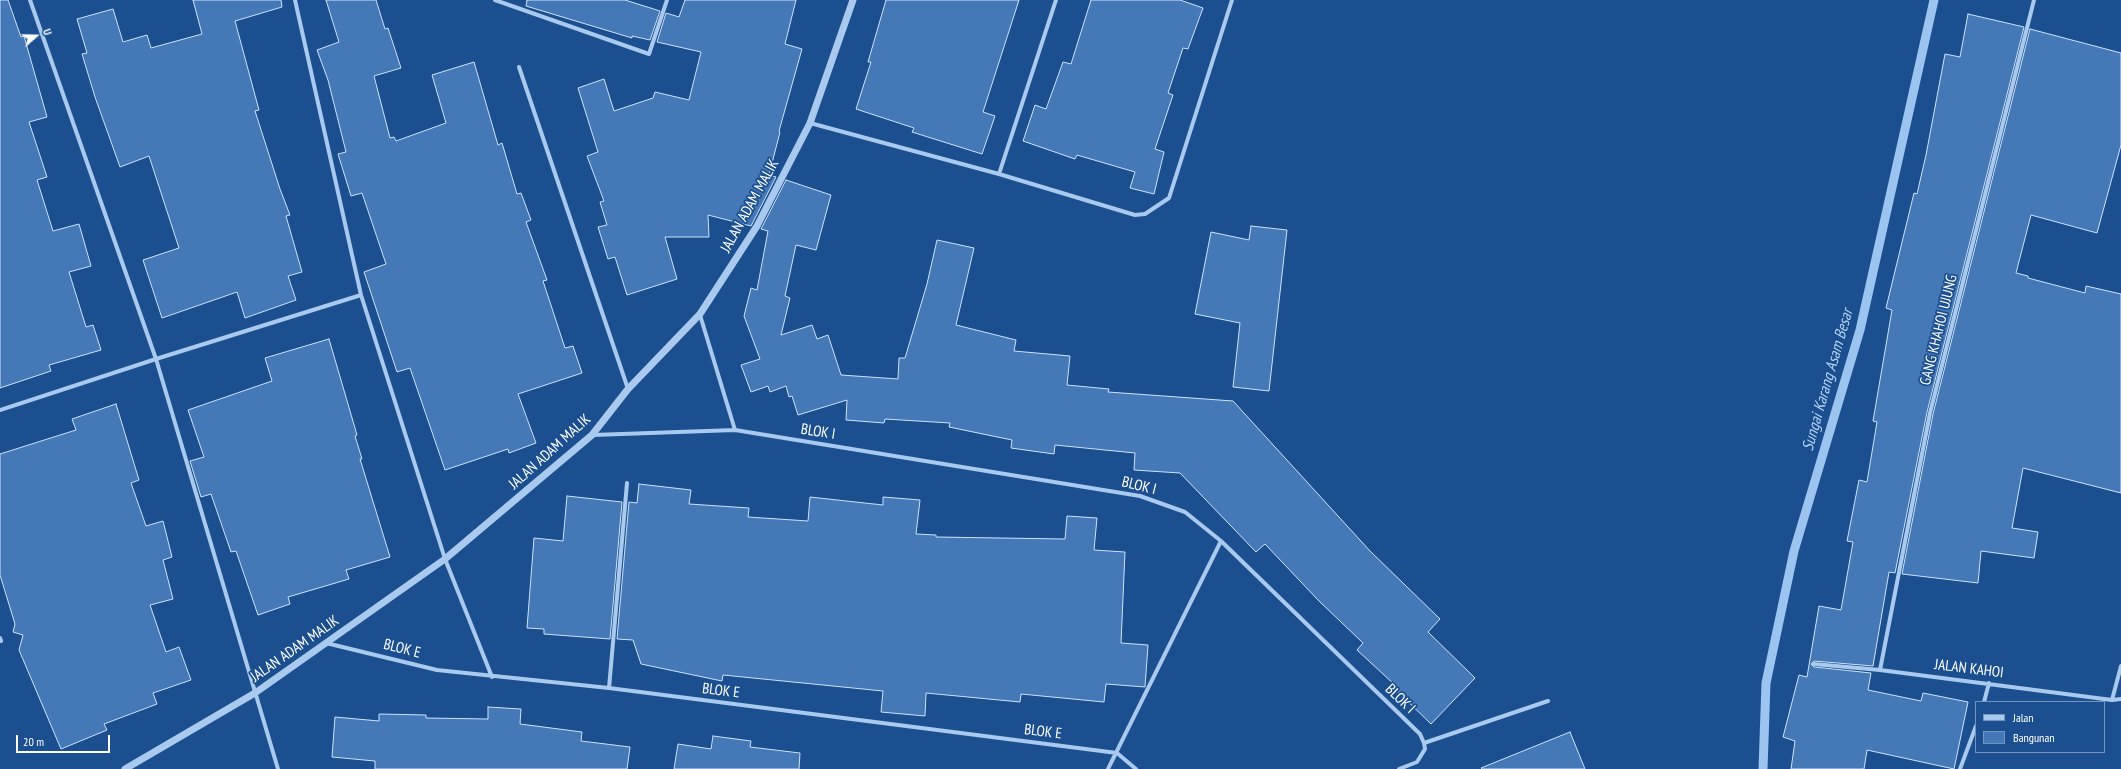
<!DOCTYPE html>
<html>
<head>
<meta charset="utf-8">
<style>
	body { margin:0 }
	#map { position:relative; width:2121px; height:769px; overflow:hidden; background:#1b4f8f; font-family:"PT Sans Narrow",sans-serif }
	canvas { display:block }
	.legend { position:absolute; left:1975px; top:701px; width:130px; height:52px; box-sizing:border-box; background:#1b4f8f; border:1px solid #7695bc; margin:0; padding:5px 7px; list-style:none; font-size:12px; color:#fff }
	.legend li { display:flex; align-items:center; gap:8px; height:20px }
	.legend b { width:20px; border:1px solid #7695bc }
	.north { position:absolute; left:16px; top:16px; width:40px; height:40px; -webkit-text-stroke:3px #1b4f8f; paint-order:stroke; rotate:70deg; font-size:11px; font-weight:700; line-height:16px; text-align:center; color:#fff }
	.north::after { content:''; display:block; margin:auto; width:14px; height:18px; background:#fff; clip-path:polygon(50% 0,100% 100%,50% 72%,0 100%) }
	.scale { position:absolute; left:16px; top:735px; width:94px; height:18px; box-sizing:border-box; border:2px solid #fff; border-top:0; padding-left:5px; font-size:12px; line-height:14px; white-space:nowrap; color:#fff; -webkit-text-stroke:3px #1b4f8f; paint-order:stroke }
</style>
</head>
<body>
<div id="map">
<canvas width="2121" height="769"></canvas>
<ul class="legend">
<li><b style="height:5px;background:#a9c9ee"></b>Jalan</li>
<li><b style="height:11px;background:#4478b7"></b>Bangunan</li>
</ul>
<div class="north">U</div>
<div class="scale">20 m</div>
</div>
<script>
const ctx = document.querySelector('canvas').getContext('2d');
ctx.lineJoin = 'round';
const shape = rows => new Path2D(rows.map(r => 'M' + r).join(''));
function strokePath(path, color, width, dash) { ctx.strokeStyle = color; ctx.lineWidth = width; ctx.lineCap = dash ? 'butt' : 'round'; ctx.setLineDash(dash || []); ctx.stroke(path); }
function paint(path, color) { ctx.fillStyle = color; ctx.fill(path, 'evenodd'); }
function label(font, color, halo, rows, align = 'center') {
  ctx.font = font + ' "PT Sans Narrow",sans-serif'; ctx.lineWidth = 3.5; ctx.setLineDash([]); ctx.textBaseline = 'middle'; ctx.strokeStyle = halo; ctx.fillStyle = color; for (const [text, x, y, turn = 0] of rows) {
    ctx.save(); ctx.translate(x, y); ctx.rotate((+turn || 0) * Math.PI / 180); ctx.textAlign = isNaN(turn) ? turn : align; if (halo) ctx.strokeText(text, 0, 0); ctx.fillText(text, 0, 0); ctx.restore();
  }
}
const stream = shape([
	[1763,769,1766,683,1794,551,1860,330,1934,0]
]);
const building = shape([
	[0,0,8,0,21,37,24,36,47,117,29,122,47,177,37,180,53,231,79,224,91,266,69,272,86,327,93,325,101,350,49,365,51,371,0,388,0,0],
	[193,0,281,0,282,7,235,21,259,110,255,111,280,189,290,215,286,216,302,272,288,276,296,300,245,318,237,292,162,318,143,260,179,248,149,156,120,167,95,97,82,54,87,53,77,19,113,9,123,42,147,35,151,48,202,34,193,0],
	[326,0,376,0,385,29,388,28,401,68,374,76,390,138,394,137,396,141,446,123,432,75,474,62,498,145,502,143,517,194,521,193,531,220,526,222,547,280,543,281,565,348,573,346,582,373,518,394,536,443,509,453,508,449,445,470,410,368,397,372,364,272,386,264,362,193,351,196,338,154,346,152,328,80,317,50,339,42,326,0],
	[527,0,625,0,660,11,650,40,632,36,632,38,526,6,527,0],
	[685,0,796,0,785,44,802,49,779,131,780,132,769,175,776,177,751,226,708,215,709,237,665,237,677,279,627,295,615,257,608,259,598,227,607,225,600,202,604,201,587,156,598,152,578,88,604,79,614,111,653,98,655,92,689,100,701,52,657,42,666,13,679,17,685,0],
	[886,0,1019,0,983,112,995,116,982,154,912,132,914,128,856,109,871,62,868,62,886,0],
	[1091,0,1180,0,1203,8,1188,49,1183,48,1168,93,1173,95,1155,149,1164,152,1154,194,1130,188,1135,172,1077,155,1075,159,1023,141,1035,105,1046,109,1063,62,1071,64,1091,0],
	[1968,14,2024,27,1927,412,1895,573,1889,572,1873,666,1814,661,1811,664,1814,667,1871,673,1868,690,1921,701,1923,693,1968,702,1954,769,1867,750,1864,769,1791,769,1795,741,1783,737,1799,675,1807,677,1819,606,1841,610,1853,542,1847,541,1859,480,1867,482,1877,422,1873,421,1892,310,1886,308,1914,193,1917,194,1926,155,1945,54,1960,57,1968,14],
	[2030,29,2121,53,2121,145,2097,233,2031,215,2016,273,2028,276,2028,278,2085,293,2086,286,2121,294,2121,493,2023,468,2012,528,2038,532,2034,558,1981,551,1978,583,1902,574,1933,414,2030,29],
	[786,180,831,195,816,250,796,245,785,296,790,298,781,335,812,325,817,339,828,335,841,375,898,379,899,358,905,358,927,284,937,240,974,248,956,325,1016,340,1014,351,1070,356,1067,385,1109,389,1108,392,1233,401,1370,551,1440,619,1428,632,1475,678,1431,724,1394,688,1396,686,1357,650,1363,643,1319,601,1265,544,1256,552,1180,473,1134,470,1135,453,1055,445,1054,454,1011,448,1012,440,949,427,950,423,885,419,884,423,846,420,847,400,798,415,792,396,789,397,786,386,770,392,768,386,751,392,741,365,760,359,744,316,751,288,757,290,768,231,761,229,786,180],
	[1251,226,1287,230,1269,391,1233,387,1240,323,1195,314,1211,232,1249,240,1251,226],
	[329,339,357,435,355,436,362,459,360,459,390,557,346,570,349,579,288,597,290,604,258,615,236,551,231,552,211,494,201,497,190,461,204,457,188,410,272,381,265,358,329,339],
	[116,404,139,480,131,483,146,526,163,521,172,557,163,560,173,599,150,605,166,652,179,647,191,680,153,693,157,704,104,724,107,730,61,749,19,650,23,635,13,632,15,624,0,575,0,454,76,430,72,419,116,404],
	[639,484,691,490,689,504,749,508,748,517,808,521,810,497,883,505,883,497,920,500,916,534,936,535,936,537,1065,539,1067,516,1097,518,1094,550,1125,552,1121,643,1148,645,1145,687,1106,684,1104,702,1021,694,1020,702,926,693,925,716,881,712,883,691,723,675,722,681,641,664,633,640,617,639,629,502,637,503,639,484],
	[567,496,622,502,610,639,544,634,544,629,527,628,534,538,563,541,567,496],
	[488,707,521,709,520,724,582,732,581,741,630,747,627,769,375,769,375,761,332,757,335,717,379,721,379,714,426,715,426,718,488,719,488,707],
	[1570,732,1585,769,1482,769,1481,768,1570,732],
	[713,736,751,741,750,747,800,753,799,769,674,769,678,744,711,749,713,736]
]);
const minor = shape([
	[30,0,156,359,278,769],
	[295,0,361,295,445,559,492,677],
	[495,0,649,54,667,0],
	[519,67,628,389],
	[810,123,999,174,1135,215,1145,214,1169,198,1232,0],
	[999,174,1056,0],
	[700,315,735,430],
	[0,410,156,359,361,295],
	[593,435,735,430,1140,496,1185,512,1221,541,1420,734,1424,743,1425,749,1417,762,1399,769],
	[0,638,1,641],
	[326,643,437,670,609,688,1117,753,1136,769],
	[1814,664,1880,670,2112,700,2121,699],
	[1880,670,1930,413,2034,0],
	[609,688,627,483],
	[2112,700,2121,666],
	[1984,702,1989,683],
	[1424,743,1548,701],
	[1108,769,1221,541],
	[1960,769,1976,726]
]);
const tertiary = shape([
	[125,769,255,693,445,559,592,435,628,389,700,314,757,226,810,123,853,0]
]);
const streetNames = [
	["JALAN ADAM MALIK",750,206,-61],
	["GANG KHAHOI UJUNG",1939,330,-76],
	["BLOK I",818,432,9],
	["JALAN ADAM MALIK",550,452,-42],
	["BLOK I",1139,486,14],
	["JALAN ADAM MALIK",295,649,-35],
	["BLOK E",402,649,14],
	["JALAN KAHOI",1969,669,7],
	["BLOK E",721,691,7],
	["BLOK I",1400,699,44],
	["BLOK E",1043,732,7]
];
const waterNames = [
	["Sungai Karang Asam Besar",1828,380,-74]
];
strokePath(stream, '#9cc4f0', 9);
paint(building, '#4478b7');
strokePath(building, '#cfe3fa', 1);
strokePath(minor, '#a9c9ee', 4);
strokePath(tertiary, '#a9c9ee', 7);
label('15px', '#fff', '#1b4f8f', streetNames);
label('italic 16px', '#b5d3f5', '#1b4f8f', waterNames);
</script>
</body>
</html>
